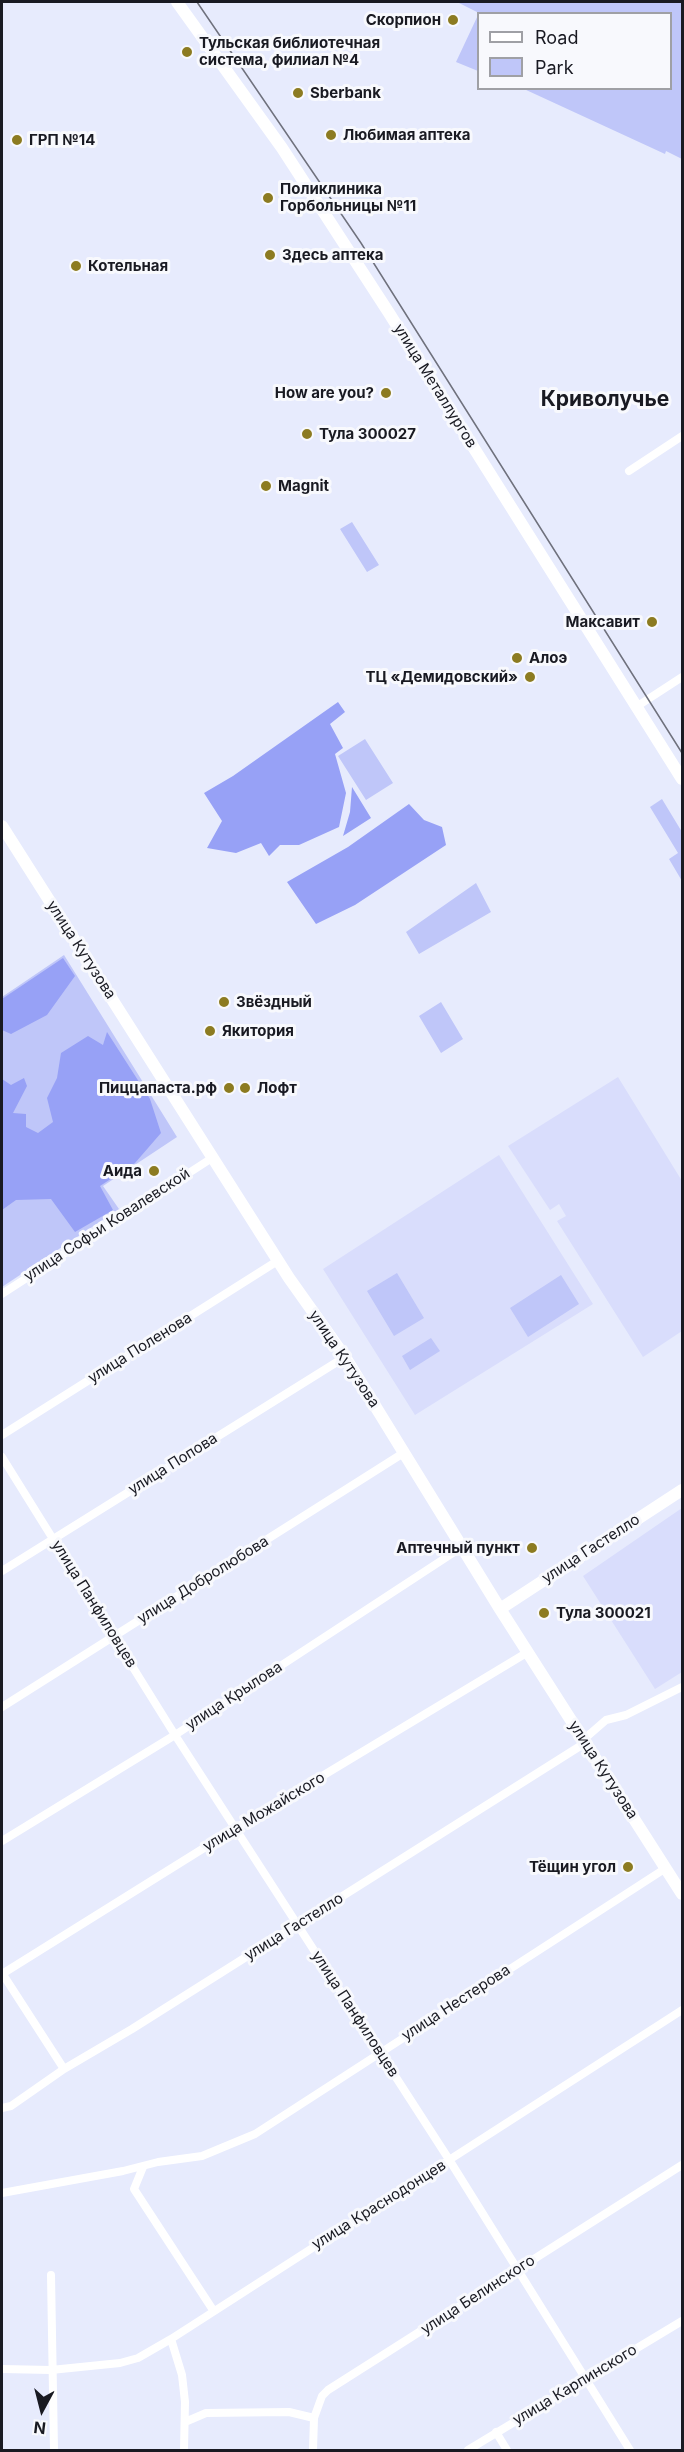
<!DOCTYPE html>
<html>
<head>
<meta charset="utf-8">
<style>
	body { margin:0 }
	#map { position:relative; width:684px; height:2452px; overflow:hidden; background:#e7ebfd; font-family:Inter,sans-serif }
	canvas { display:block }
	.frame { position:absolute; inset:0; border:3px solid #191a22; pointer-events:none }
	.legend { position:absolute; left:477px; top:12px; width:195px; height:78px; box-sizing:border-box; background:#f8f9fd; border:2px solid #9fa0a5; margin:0; padding:8px 10px; list-style:none; font-size:18px; color:#191a22 }
	.legend li { display:flex; align-items:center; gap:12px; height:30px }
	.legend b { width:30px; border:2px solid #9fa0a5 }
	.north { position:absolute; left:12px; top:2380px; width:60px; height:60px; -webkit-text-stroke:4px #f8f9fd; paint-order:stroke; rotate:187deg; font-size:16px; font-weight:700; line-height:24px; text-align:center; color:#191a22 }
	.north::after { content:''; display:block; margin:auto; width:21px; height:27px; background:#191a22; clip-path:polygon(50% 0,100% 100%,50% 72%,0 100%) }
</style>
</head>
<body>
<div id="map">
<canvas width="684" height="2452"></canvas>
<div class="frame"></div>
<ul class="legend">
<li><b style="height:8px;background:#fff"></b>Road</li>
<li><b style="height:16px;background:#bfc6f9"></b>Park</li>
</ul>
<div class="north">N</div>
</div>
<script>
const ctx = document.querySelector('canvas').getContext('2d');
ctx.lineJoin = 'round';
function paint(path, color) { ctx.fillStyle = color; ctx.fill(path, 'evenodd'); }
const shape = rows => new Path2D(rows.map(r => 'M' + r).join(''));
function strokePath(path, color, width, dash) { ctx.strokeStyle = color; ctx.lineWidth = width; ctx.lineCap = dash ? 'butt' : 'round'; ctx.setLineDash(dash || []); ctx.stroke(path); }
function label(font, color, halo, rows, align = 'center') {
  ctx.font = font + ' Inter,sans-serif'; ctx.lineWidth = 6; ctx.setLineDash([]); ctx.textBaseline = 'middle'; ctx.strokeStyle = halo; ctx.fillStyle = color; for (const [text, x, y, turn = 0] of rows) {
    ctx.save(); ctx.translate(x, y); ctx.rotate((+turn || 0) * Math.PI / 180); ctx.textAlign = isNaN(turn) ? turn : align; if (halo) ctx.strokeText(text, 0, 0); ctx.fillText(text, 0, 0); ctx.restore();
  }
}
const built = shape([
	[618,1077,682,1181,682,1331,643,1357,557,1221,566,1216,559,1204,550,1210,508,1146],
	[499,1155,593,1304,415,1415,323,1269],
	[682,1508,682,1672,655,1689,583,1576]
]);
const green = shape([
	[457,2,682,2,682,159,666,151,665,154,524,89,670,88,670,14,478,14,478,71,456,62,479,13],
	[352,522,379,565,367,572,340,529],
	[365,739,393,783,366,800,338,756],
	[662,799,682,832,682,881,669,859,678,853,650,807],
	[476,883,491,912,419,954,406,932],
	[64,955,177,1137,103,1186,119,1209,2,1287,2,997],
	[441,1002,463,1039,441,1053,419,1016],
	[397,1273,424,1318,394,1336,367,1291],
	[561,1275,579,1304,528,1337,510,1308],
	[431,1338,440,1351,410,1370,402,1356]
]);
const forest = shape([
	[338,702,345,712,330,724,343,748,335,754,346,793,339,827,299,845,280,845,269,856,261,843,236,853,207,848,222,821,204,793,233,776],
	[352,787,371,818,343,836,350,812],
	[409,804,424,820,442,827,446,845,355,905,316,924,287,882,348,847],
	[63,958,75,976,47,1015,11,1034,2,1030,2,999],
	[107,1032,150,1099,161,1133,135,1163,100,1186,113,1210,75,1232,51,1199,16,1200,2,1210,2,1079,11,1085,24,1078,27,1086,13,1113,26,1114,26,1127,38,1133,53,1122,47,1098,57,1078,61,1053,88,1036,103,1045]
]);
const street = shape([
	[629,471,682,436],
	[636,707,682,677],
	[2,1294,212,1158],
	[2,1435,279,1260],
	[2,1457,175,1735,450,2161,630,2450],
	[2,1571,345,1357],
	[2,1707,405,1452],
	[583,1740,606,1720,626,1715,682,1687],
	[2,1841,175,1735,462,1547],
	[2,1973,64,2069],
	[2,1974,236,1828,528,1652],
	[2,2108,11,2106,64,2069,132,2029,585,1743],
	[143,2167,134,2189,213,2310],
	[2,2193,123,2171,158,2162,202,2156,255,2134,666,1868],
	[51,2275,54,2450],
	[2,2369,51,2370,120,2363,138,2358,171,2339],
	[185,2422,206,2413,289,2412,314,2418],
	[496,2432,507,2450],
	[184,2450,185,2402,182,2375,171,2339,682,2010],
	[313,2450,314,2418,322,2396,328,2390,682,2165],
	[468,2450,682,2321]
]);
const secondary = shape([
	[177,2,282,148,389,313,682,779],
	[2,826,289,1278,345,1357,500,1609,682,1894],
	[500,1609,682,1490]
]);
const tram = shape([
	[197,2,361,243,682,753]
]);
const markers = [
	[453,20,6,"#8c7b21"],
	[187,52,6,"#8c7b21"],
	[298,93,6,"#8c7b21"],
	[331,135,6,"#8c7b21"],
	[17,140,6,"#8c7b21"],
	[268,198,6,"#8c7b21"],
	[270,255,6,"#8c7b21"],
	[76,266,6,"#8c7b21"],
	[386,393,6,"#8c7b21"],
	[307,434,6,"#8c7b21"],
	[266,486,6,"#8c7b21"],
	[652,622,6,"#8c7b21"],
	[517,658,6,"#8c7b21"],
	[530,677,6,"#8c7b21"],
	[224,1002,6,"#8c7b21"],
	[210,1031,6,"#8c7b21"],
	[229,1088,6,"#8c7b21"],
	[245,1088,6,"#8c7b21"],
	[154,1171,6,"#8c7b21"],
	[532,1548,6,"#8c7b21"],
	[544,1613,6,"#8c7b21"],
	[628,1867,6,"#8c7b21"]
];
const poiNames = [
	["Скорпион",441,20,"right"],
	["Тульская библиотечная",199,43],
	["система, филиал №4",199,60],
	["Sberbank",310,93],
	["Любимая аптека",343,135],
	["ГРП №14",29,140],
	["Поликлиника",280,189],
	["Горбольницы №11",280,206],
	["Здесь аптека",282,255],
	["Котельная",88,266],
	["How are you?",374,393,"right"],
	["Тула 300027",319,434],
	["Magnit",278,486],
	["Максавит",640,622,"right"],
	["Алоэ",529,658],
	["ТЦ «Демидовский»",518,677,"right"],
	["Звёздный",236,1002],
	["Якитория",222,1031],
	["Пиццапаста.рф",217,1088,"right"],
	["Лофт",257,1088],
	["Аида",142,1171,"right"],
	["Аптечный пункт",520,1548,"right"],
	["Тула 300021",556,1613],
	["Тёщин угол",616,1867,"right"]
];
const streetNames = [
	["улица Металлургов",435,386,58],
	["улица Кутузова",81,950,57],
	["улица Софьи Ковалевской",107,1225,-33],
	["улица Поленова",140,1348,-32],
	["улица Кутузова",344,1359,56],
	["улица Попова",173,1464,-32],
	["улица Гастелло",591,1549,-33],
	["улица Добролюбова",203,1580,-32],
	["улица Панфиловцев",94,1604,58],
	["улица Крылова",234,1696,-33],
	["улица Кутузова",603,1770,57],
	["улица Можайского",264,1812,-31],
	["улица Гастелло",294,1927,-32],
	["улица Нестерова",456,2003,-33],
	["улица Панфиловцев",355,2014,57],
	["улица Краснодонцев",379,2205,-32],
	["улица Белинского",478,2295,-33],
	["улица Карпинского",575,2385,-31]
];
const districtNames = [
	["Криволучье",605,400]
];
paint(built, '#d9ddfc');
paint(green, '#bfc6f9');
paint(forest, '#97a1f6');
strokePath(street, '#fff', 8);
strokePath(secondary, '#fff', 12);
strokePath(tram, '#6f717d', 1.5);
for (const [x, y, r, color] of markers) { const dot = new Path2D(); dot.arc(x, y, r, 0, 2 * Math.PI); ctx.fillStyle = color; ctx.fill(dot); strokePath(dot, '#f8f9fd', 2); }
label('bold 15px', '#191a22', '#f8f9fd', poiNames, 'left');
label('15px', '#191a22', '#f8f9fd', streetNames);
label('bold 21px', '#191a22', '#f8f9fd', districtNames);
</script>
</body>
</html>
